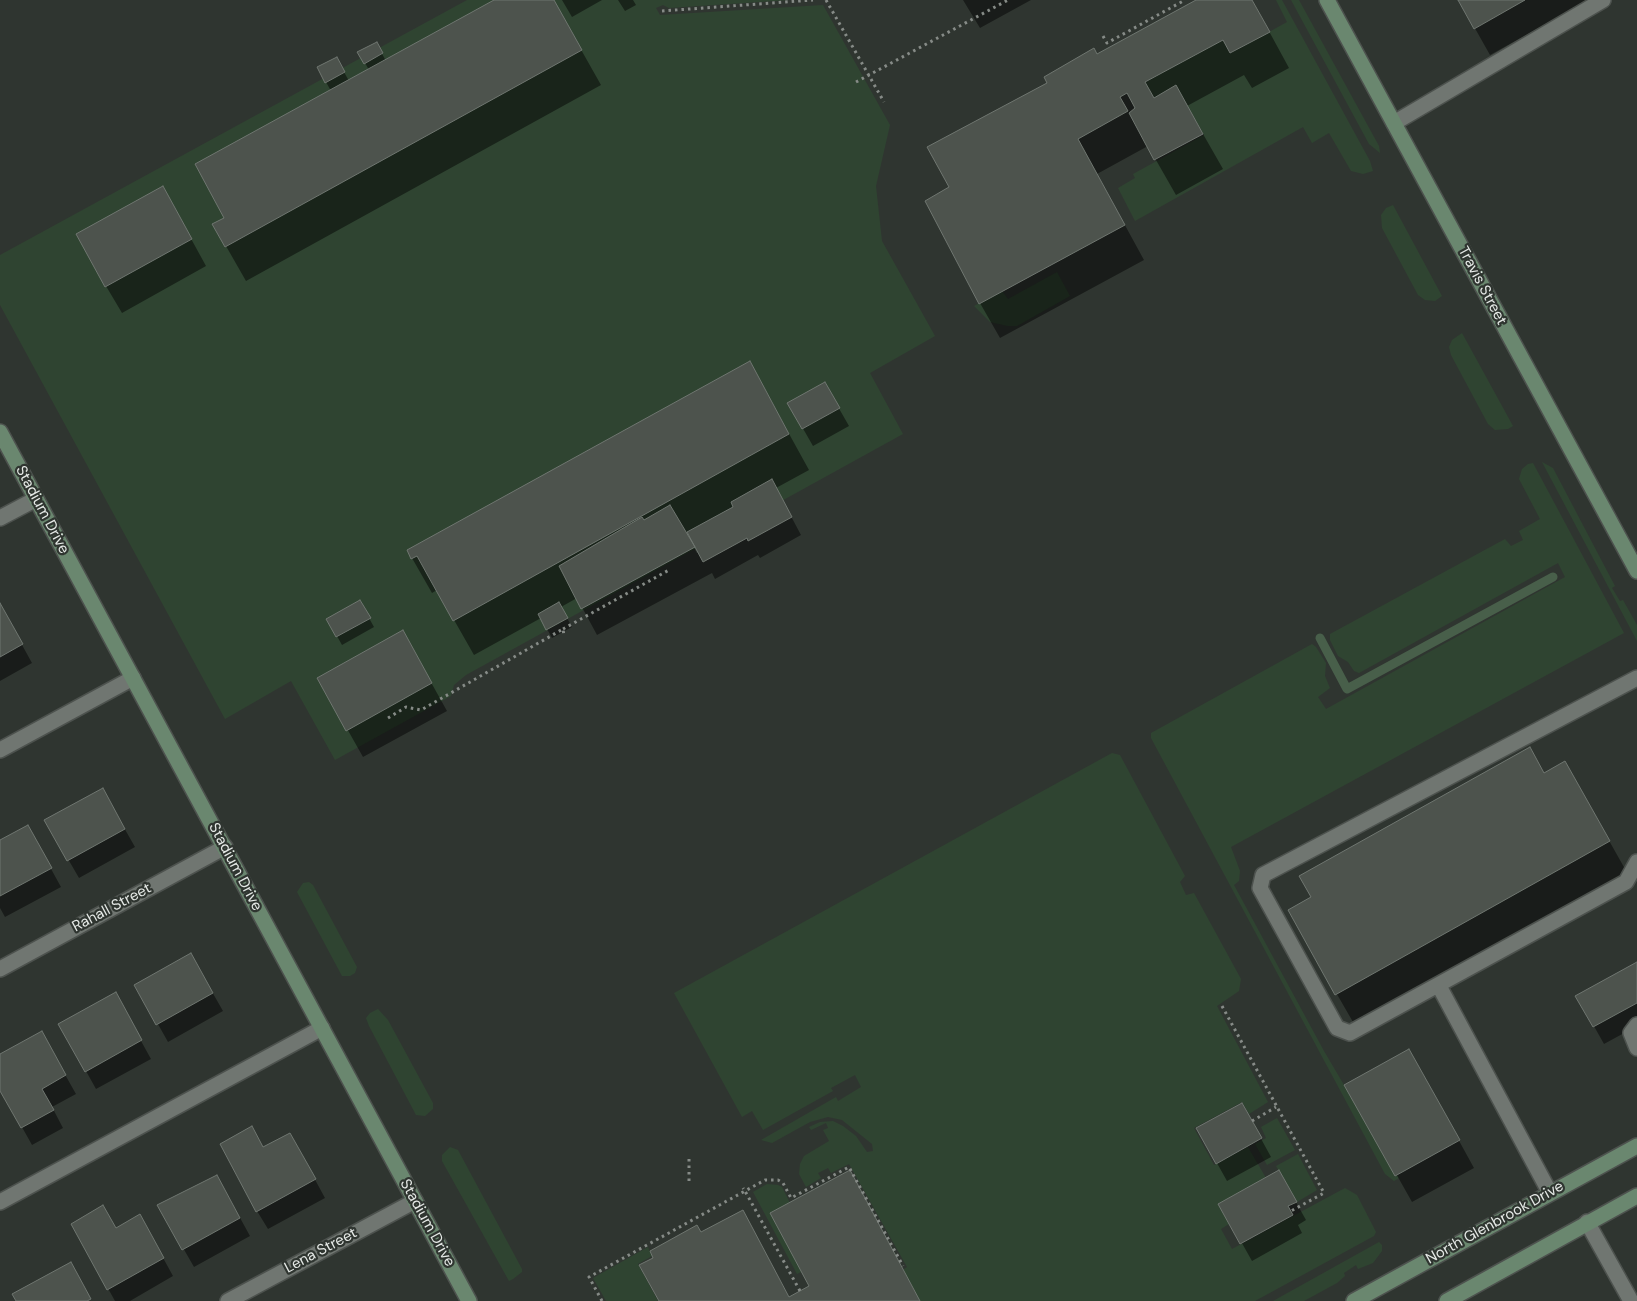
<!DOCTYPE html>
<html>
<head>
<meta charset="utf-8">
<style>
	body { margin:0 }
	canvas { display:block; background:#2f3530 }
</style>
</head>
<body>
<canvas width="1637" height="1301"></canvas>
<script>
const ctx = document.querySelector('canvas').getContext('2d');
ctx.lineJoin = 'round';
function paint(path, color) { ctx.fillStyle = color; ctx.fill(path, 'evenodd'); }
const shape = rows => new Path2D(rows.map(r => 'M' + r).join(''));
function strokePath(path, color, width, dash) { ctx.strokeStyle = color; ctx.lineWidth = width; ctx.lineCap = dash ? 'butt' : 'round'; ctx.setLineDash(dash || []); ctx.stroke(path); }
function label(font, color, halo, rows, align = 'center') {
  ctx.font = font + ' "DM Sans",sans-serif'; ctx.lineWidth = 4.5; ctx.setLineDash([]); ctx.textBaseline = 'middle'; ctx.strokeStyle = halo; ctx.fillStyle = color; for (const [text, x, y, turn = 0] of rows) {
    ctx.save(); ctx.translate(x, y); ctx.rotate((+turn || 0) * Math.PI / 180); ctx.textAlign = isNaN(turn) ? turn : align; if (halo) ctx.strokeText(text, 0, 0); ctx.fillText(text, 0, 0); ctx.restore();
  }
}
const green = shape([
	[467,0,790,0,669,8,663,5,656,8,660,15,823,5,890,125,876,186,882,241,935,336,870,373,903,434,466,675,454,685,451,696,335,760,291,681,225,719,0,305,0,255],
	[1276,0,1282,0,1370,161,1373,171,1363,174,1351,171,1329,133,1312,143,1303,127,1135,221,1118,188,1135,178,1133,174,1204,135,1176,86,1154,98,1145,82,1223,40,1231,53,1287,22],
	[1291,0,1299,0,1379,146,1380,153,1369,144],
	[1393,205,1442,296,1435,301,1425,300,1418,295,1382,228,1381,215,1386,208],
	[1057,272,1070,296,1017,326,1008,326,990,322,974,306,1002,291,1008,299],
	[1462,333,1513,426,1508,429,1495,430,1488,424,1451,355,1449,347,1452,340],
	[1542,462,1553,468,1585,529,1615,586,1612,588,1620,601,1623,600,1637,625,1637,641],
	[1533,463,1624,633,1231,847,1240,871,1239,881,1234,885,1324,1051,1344,1085,1347,1084,1399,1178,1394,1181,1385,1174,1151,738,1151,733,1312,644,1316,647,1326,663,1325,676,1330,688,1318,697,1326,709,1565,577,1558,563,1359,673,1354,671,1348,662,1338,656,1330,640,1330,634,1505,539,1511,546,1523,540,1519,531,1540,519,1519,479,1522,469,1528,464],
	[1112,753,1120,755,1185,876,1180,882,1186,895,1194,893,1241,979,1239,991,1217,1006,1268,1102,1249,1114,1242,1102,1194,1128,1214,1165,1248,1147,1266,1178,1218,1204,1229,1224,1221,1229,1232,1249,1345,1188,1357,1195,1376,1232,1374,1236,1255,1301,917,1301,901,1271,907,1267,849,1164,831,1173,828,1168,818,1173,821,1178,806,1187,799,1174,800,1164,804,1156,829,1141,823,1130,828,1128,826,1123,811,1130,809,1127,820,1122,833,1121,843,1126,856,1136,867,1152,873,1151,872,1144,842,1120,828,1117,810,1122,772,1143,761,1140,836,1097,838,1101,861,1087,855,1075,831,1088,833,1091,763,1130,752,1111,742,1117,674,993],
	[309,882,313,885,357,967,355,973,350,976,342,976,297,892,303,883],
	[378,1009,388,1020,433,1103,433,1109,425,1116,416,1115,369,1026,366,1018,370,1013],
	[1277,1118,1295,1150,1267,1165,1255,1144,1266,1138,1261,1127],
	[450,1147,458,1150,522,1269,522,1272,513,1279,509,1281,442,1161,442,1155],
	[1298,1154,1317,1190,1297,1202,1276,1166],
	[767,1184,778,1185,782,1187,790,1203,801,1272,797,1274,753,1192],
	[1379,1242,1382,1245,1382,1251,1373,1263,1358,1269,1356,1265,1344,1273,1345,1276,1337,1283,1304,1301,1273,1301],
	[648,1247,652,1256,638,1264,658,1301,606,1301,593,1278]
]);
const shadow = shape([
	[497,0,553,0,601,85,246,281,226,246,226,218,331,91,326,82,336,58,349,81,369,70,359,52,376,43,386,61],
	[562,0,602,0,572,17],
	[618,0,633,0,636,5,625,11],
	[963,0,1031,0,980,28],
	[1198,0,1252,0,1289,68,1252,88,1244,75,1187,106,1223,169,1176,195,1148,146,1097,174,1144,260,1000,338,980,303,951,188,1049,83],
	[1459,0,1589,0,1490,55],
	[178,215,206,266,122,313,106,286],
	[750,363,809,470,776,488,801,535,760,558,758,555,715,579,712,573,597,635,577,598,561,607,572,627,552,638,541,618,474,655,437,590,432,593,412,558],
	[689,536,699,552,697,553,688,537],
	[825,384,849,426,813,446,789,404],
	[360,602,374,627,342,645,328,620],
	[0,605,32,663,0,681],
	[418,659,447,711,363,757,319,679],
	[102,789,135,847,79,878,46,821],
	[1585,798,1629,876,1357,1029,1289,911],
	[28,827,61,887,5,917,0,908,0,841],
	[191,955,223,1011,168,1042,136,985],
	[1637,963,1637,1026,1604,1044,1577,996],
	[125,1012,151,1059,96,1089,86,1071],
	[41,1032,76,1094,52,1107,63,1128,32,1145,0,1088,0,1055],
	[1424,1077,1474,1168,1412,1202,1346,1085],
	[1242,1104,1271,1157,1227,1181,1198,1129],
	[264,1148,300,1152,325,1198,268,1229,257,1211],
	[850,1172,920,1301,660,1301,701,1234,742,1211,790,1298,811,1286],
	[1279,1172,1306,1220,1298,1225,1302,1233,1252,1261,1220,1204],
	[227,1194,250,1236,194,1267,159,1206],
	[72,1224,150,1234,173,1276,130,1301,115,1301]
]);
const stream = shape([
	[1320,638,1347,689,1553,577]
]);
const building = shape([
	[494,0,554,0,582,50,225,247,212,224,224,218,195,164,494,0],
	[1196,0,1252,0,1270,32,1230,53,1223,40,1145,82,1154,98,1176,85,1203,134,1154,160,1129,113,1135,108,1127,93,1120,97,1128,111,1078,139,1125,225,979,304,925,201,949,187,927,147,1047,83,1044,77,1094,48,1097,54,1196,0],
	[1458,0,1525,0,1474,29,1458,0],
	[377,42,383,53,364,64,357,52,377,42],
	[337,57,345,72,325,83,317,67,337,57],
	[163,186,192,239,105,287,76,234,163,186],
	[750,361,789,434,453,621,417,556,411,559,407,550,750,361],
	[825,382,840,408,802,429,787,403,825,382],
	[772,479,792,517,748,541,747,538,703,562,687,532,733,507,731,502,772,479],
	[670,505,695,547,581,609,559,566,642,517,644,520,670,505],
	[360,600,371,618,336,637,326,619,360,600],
	[559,602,568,618,546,630,538,614,559,602],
	[0,603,23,644,0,657,0,603],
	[403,630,432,683,346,731,317,678,403,630],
	[1530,747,1544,773,1565,761,1610,841,1335,995,1288,910,1311,897,1299,876,1530,747],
	[103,788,125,829,67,861,44,820,103,788],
	[28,825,52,868,0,896,0,840,28,825],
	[191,953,213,993,156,1025,134,985,191,953],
	[1637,962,1637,1003,1593,1027,1575,996,1637,962],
	[116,992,142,1040,85,1072,58,1024,116,992],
	[42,1031,66,1075,42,1089,54,1110,21,1128,0,1091,0,1054,42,1031],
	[1409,1049,1460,1140,1395,1176,1344,1085,1409,1049],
	[1242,1103,1262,1138,1216,1164,1196,1128,1242,1103],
	[252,1126,263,1147,290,1133,316,1179,256,1212,220,1144,252,1126],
	[850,1170,920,1301,659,1301,639,1265,653,1258,650,1251,697,1225,701,1232,743,1210,789,1297,809,1286,770,1213,850,1170],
	[1279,1170,1297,1202,1288,1206,1293,1215,1240,1244,1218,1204,1279,1170],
	[217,1175,240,1218,182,1250,157,1205,217,1175],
	[103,1205,116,1228,140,1214,164,1258,107,1290,71,1224,103,1205],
	[71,1262,91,1299,87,1301,16,1301,12,1294,71,1262]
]);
const path = shape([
	[826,0,884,102],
	[662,11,813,0],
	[1103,36,1107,43,1185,0],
	[856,82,1008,0],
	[563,629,669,570],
	[388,718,406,707,421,710,563,629,564,636],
	[1222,1006,1324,1193,1291,1211],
	[1252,1121,1276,1107],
	[689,1181,689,1157],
	[800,1291,745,1191,765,1180,778,1180,783,1183,791,1198,849,1167,903,1266],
	[602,1301,589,1277,745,1191,743,1188]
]);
const lane = shape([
	[1394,123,1603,0],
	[1637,678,1263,875,1260,888,1337,1028,1350,1033,1626,882,1637,862],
	[0,750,133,678],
	[1439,986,1550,1193],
	[1637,1025,1631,1033,1637,1048],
	[0,1202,322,1028],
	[1587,1222,1631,1301]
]);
const street = shape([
	[0,518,36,499],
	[0,969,225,847],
	[228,1301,415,1201]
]);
const secondary = shape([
	[1327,0,1637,571],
	[0,432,469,1301],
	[1354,1301,1637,1146],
	[1447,1301,1637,1196]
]);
const streetNames = [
	["Travis Street",1482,286,62],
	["Stadium Drive",42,510,62],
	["Stadium Drive",235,867,62],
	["Rahall Street",112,908,-28],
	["Stadium Drive",427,1223,61],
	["North Glenbrook Drive",1495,1223,-29],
	["Lena Street",321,1251,-28]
];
paint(green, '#2f4431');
paint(shadow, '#0007');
strokePath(stream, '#485f4a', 9);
paint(building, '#4d534d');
strokePath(building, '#6f7670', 1);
strokePath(lane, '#4d524e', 18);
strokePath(street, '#4d524e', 18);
strokePath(secondary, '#4d524e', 18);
strokePath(path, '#868b87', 3, [2.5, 4]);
strokePath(lane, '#707671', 15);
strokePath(street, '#707671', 15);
strokePath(secondary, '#6a876f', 15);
label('15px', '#e6eae7', '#2f3530', streetNames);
</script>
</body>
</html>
